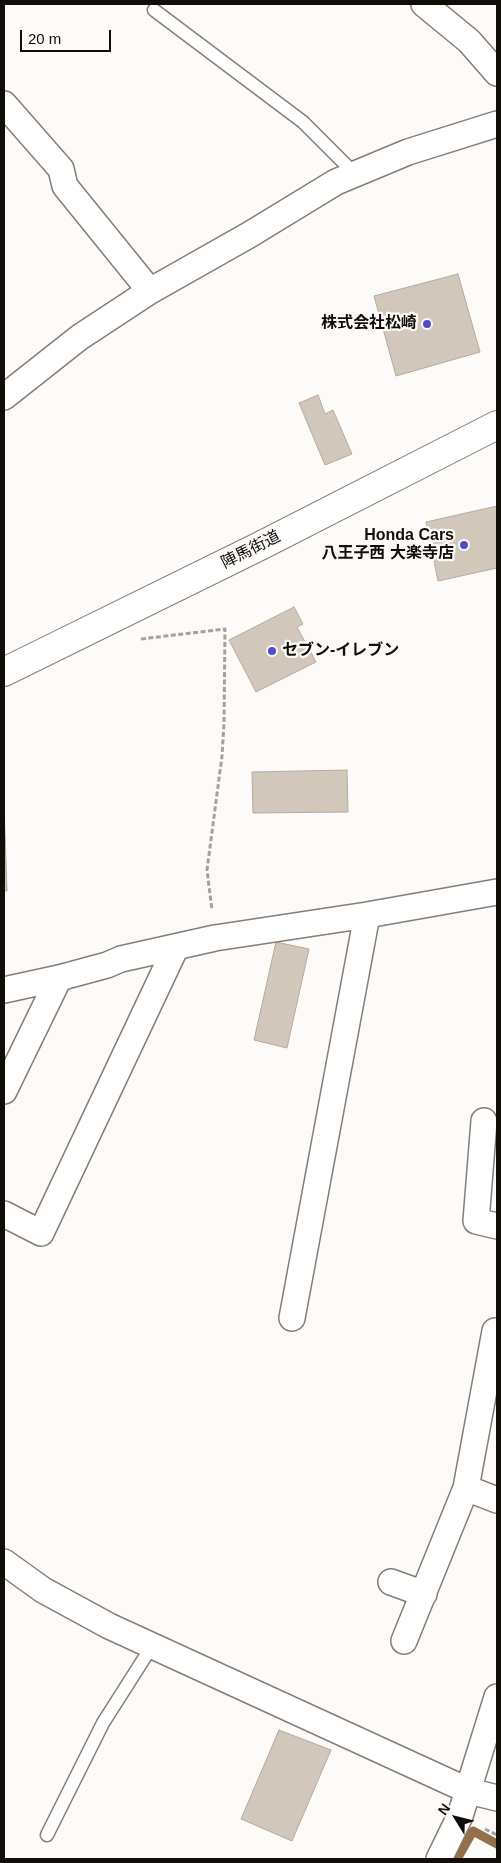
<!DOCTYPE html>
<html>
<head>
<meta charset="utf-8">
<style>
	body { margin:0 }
	#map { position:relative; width:501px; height:1863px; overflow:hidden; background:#fdfbf9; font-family:Arial,sans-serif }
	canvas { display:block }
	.frame { position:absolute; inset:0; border:5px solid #110d09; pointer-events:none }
	.north { position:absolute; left:431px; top:1793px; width:50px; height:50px; -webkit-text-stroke:4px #fdfbf9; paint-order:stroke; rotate:306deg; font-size:14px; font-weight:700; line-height:20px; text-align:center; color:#110d09 }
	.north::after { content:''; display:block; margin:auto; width:18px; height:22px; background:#110d09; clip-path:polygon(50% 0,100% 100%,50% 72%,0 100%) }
	.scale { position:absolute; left:20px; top:30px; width:91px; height:22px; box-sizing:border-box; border:2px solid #110d09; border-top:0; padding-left:6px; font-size:15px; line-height:18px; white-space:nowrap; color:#110d09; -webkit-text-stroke:4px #fdfbf9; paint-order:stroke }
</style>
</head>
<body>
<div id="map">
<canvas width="501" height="1863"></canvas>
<div class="frame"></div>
<div class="north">N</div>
<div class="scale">20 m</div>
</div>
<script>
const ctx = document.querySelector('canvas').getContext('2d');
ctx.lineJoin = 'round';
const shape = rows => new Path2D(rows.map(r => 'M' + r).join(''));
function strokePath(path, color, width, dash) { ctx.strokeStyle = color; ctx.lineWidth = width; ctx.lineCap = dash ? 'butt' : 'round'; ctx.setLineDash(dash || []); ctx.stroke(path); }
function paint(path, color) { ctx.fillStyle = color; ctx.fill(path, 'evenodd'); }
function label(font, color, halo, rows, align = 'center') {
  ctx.font = font + ' Arial,"Noto Sans JP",sans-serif'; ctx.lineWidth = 4.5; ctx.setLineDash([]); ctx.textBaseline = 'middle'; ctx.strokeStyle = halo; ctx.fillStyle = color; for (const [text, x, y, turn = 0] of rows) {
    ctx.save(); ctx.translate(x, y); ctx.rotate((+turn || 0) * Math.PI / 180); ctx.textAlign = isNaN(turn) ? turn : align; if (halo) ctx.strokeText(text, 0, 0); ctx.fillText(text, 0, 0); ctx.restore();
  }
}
const stream = shape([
	[457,1859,473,1831,497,1844]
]);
const building = shape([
	[458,274,480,352,396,376,374,296,458,274],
	[318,395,325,414,333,410,352,454,325,465,299,403,318,395],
	[497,506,497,568,438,581,426,522,497,506],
	[294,607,303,624,297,627,316,662,256,692,229,640,294,607],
	[347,770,348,812,253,813,252,772,347,770],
	[4,805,7,891,4,891,4,805],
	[276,942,309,949,287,1048,254,1040,276,942],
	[279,1730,331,1750,292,1841,241,1819,279,1730]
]);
const path = shape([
	[141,639,225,629,224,723,222,756,207,870,212,910],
	[485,1829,497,1835]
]);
const lane = shape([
	[154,10,303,122,355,174],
	[47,1835,103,1723,152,1646]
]);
const street = shape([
	[424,4,469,41,497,73],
	[4,104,61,169,65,186,150,291],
	[4,397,80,337,150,291,249,235,336,182,408,152,497,124],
	[4,990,59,978,107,965,121,959,215,938,367,915,497,892],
	[4,1091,59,978],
	[484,1121,476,1221,497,1226],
	[4,1214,41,1233,176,947],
	[292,1318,367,915],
	[466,1488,497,1500],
	[4,1562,43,1590,109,1626,469,1791,497,1798],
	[391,1582,424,1594],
	[404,1641,466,1488,495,1331],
	[439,1859,460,1816,497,1697]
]);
const secondary = shape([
	[4,672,260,546,497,425]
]);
const markers = [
	[427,324,5,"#514cc3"],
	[464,545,5,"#514cc3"],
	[272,651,5,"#514cc3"]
];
const poiNames = [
	["株式会社松崎",417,324],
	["Honda Cars",454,536],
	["八王子西 大楽寺店",454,554],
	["セブン-イレブン",282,651,"left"]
];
const streetNames = [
	["陣馬街道",251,550,-27]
];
strokePath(stream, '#937049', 9);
paint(building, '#d2c7bb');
strokePath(building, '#b4aa9e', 1);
strokePath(lane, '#877d72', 15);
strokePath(street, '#877d72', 28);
strokePath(secondary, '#877d72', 30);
strokePath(path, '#a4a19e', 3, [5, 2.5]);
strokePath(lane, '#fff', 12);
strokePath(street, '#fff', 25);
strokePath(secondary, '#fff', 28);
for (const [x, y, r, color] of markers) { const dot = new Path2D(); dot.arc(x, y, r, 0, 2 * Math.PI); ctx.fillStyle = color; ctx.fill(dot); strokePath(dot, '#fdfbf9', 2); }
label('bold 16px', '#110d09', '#fdfbf9', poiNames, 'right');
label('16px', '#110d09', '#fdfbf9', streetNames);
</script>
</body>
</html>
